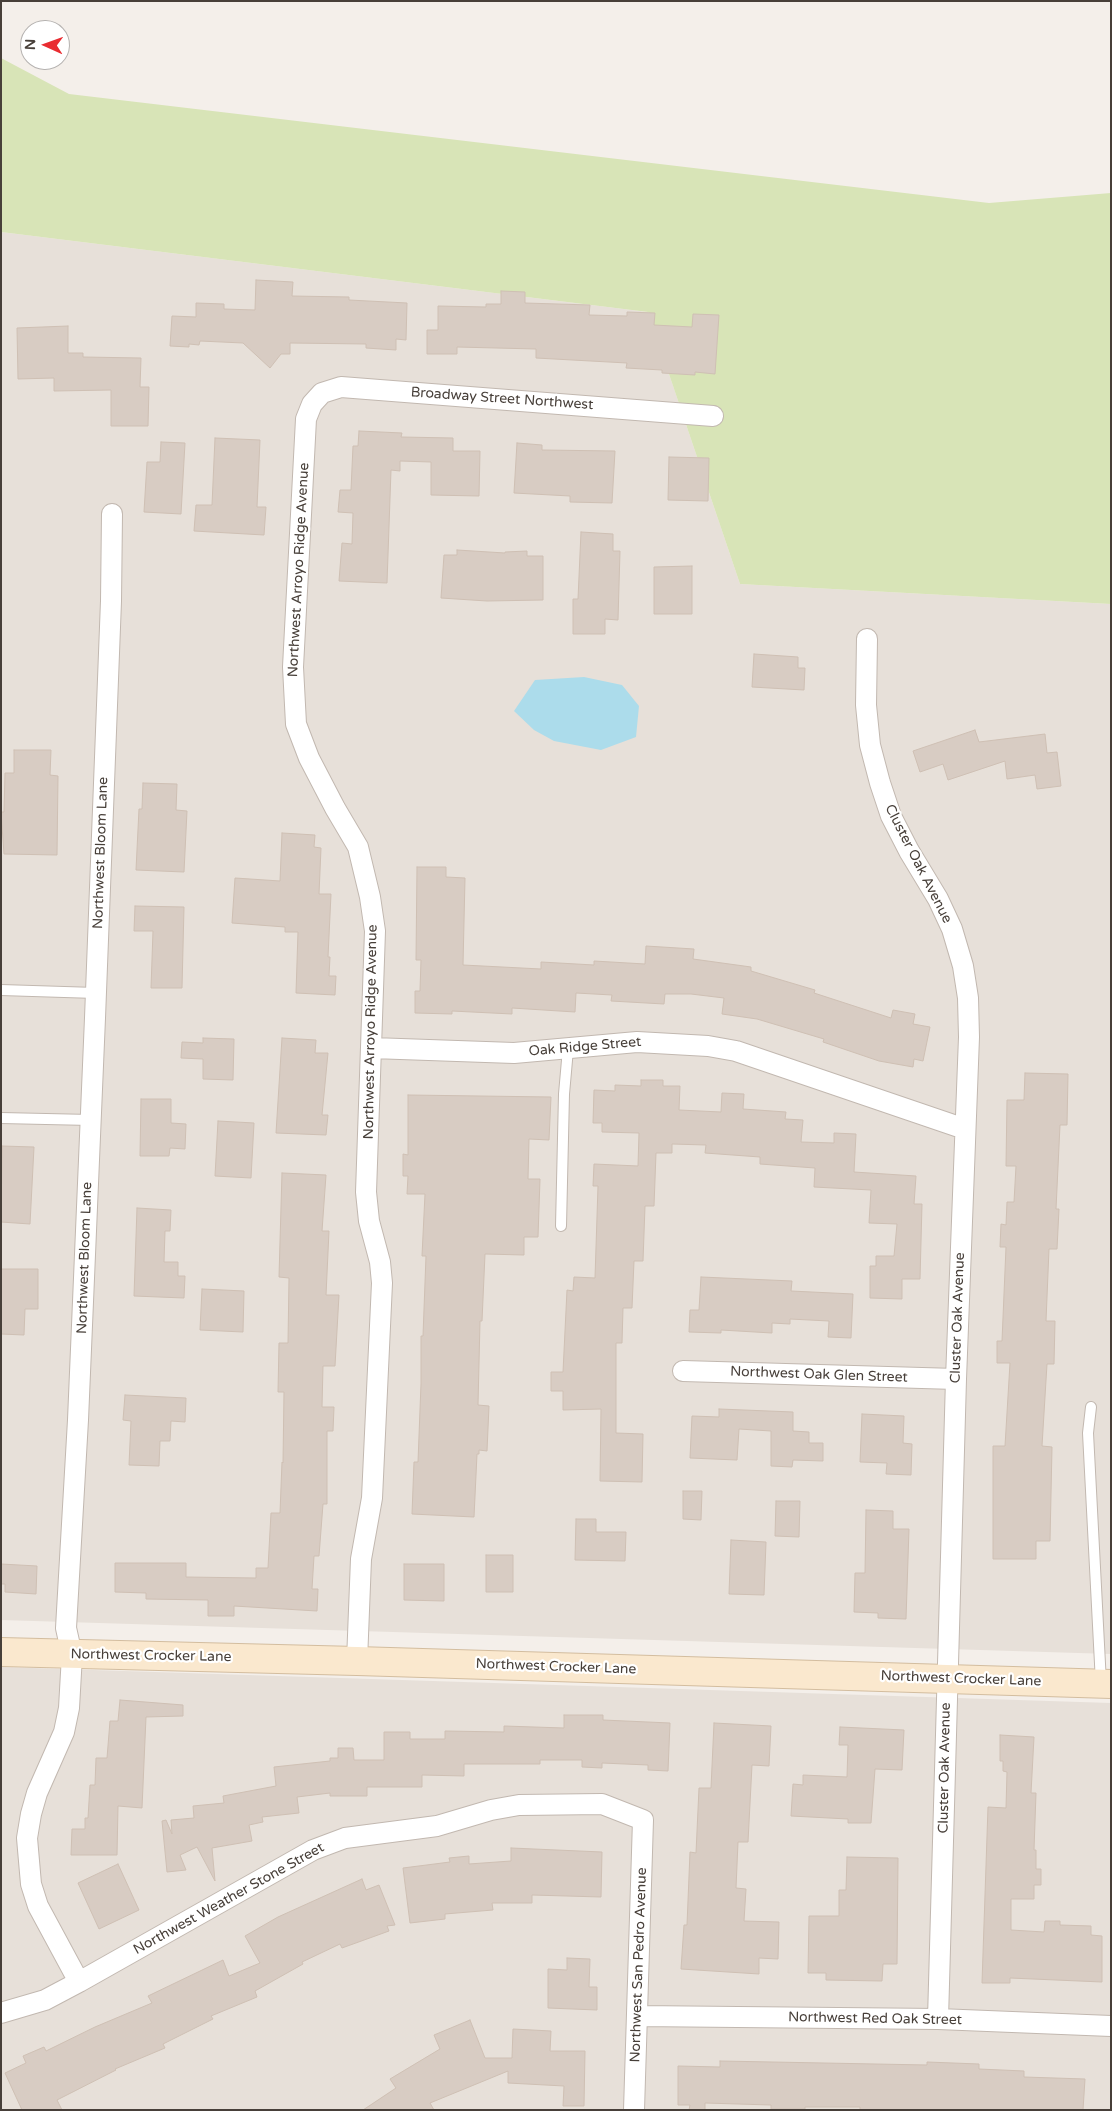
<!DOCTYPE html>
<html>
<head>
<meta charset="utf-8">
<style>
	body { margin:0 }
	#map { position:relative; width:1112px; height:2111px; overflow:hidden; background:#f4efea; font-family:"Varela Round",sans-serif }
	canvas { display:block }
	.frame { position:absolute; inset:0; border:2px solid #473f39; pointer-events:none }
	.north { position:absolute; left:20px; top:20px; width:50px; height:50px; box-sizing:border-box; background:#fff; border:1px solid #b5b2b0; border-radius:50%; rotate:272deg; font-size:14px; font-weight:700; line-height:20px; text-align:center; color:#473f39 }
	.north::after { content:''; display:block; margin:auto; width:18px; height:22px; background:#e92c31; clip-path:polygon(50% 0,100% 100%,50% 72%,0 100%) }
</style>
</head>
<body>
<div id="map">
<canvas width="1112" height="2111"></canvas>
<div class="frame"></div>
<div class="north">N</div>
</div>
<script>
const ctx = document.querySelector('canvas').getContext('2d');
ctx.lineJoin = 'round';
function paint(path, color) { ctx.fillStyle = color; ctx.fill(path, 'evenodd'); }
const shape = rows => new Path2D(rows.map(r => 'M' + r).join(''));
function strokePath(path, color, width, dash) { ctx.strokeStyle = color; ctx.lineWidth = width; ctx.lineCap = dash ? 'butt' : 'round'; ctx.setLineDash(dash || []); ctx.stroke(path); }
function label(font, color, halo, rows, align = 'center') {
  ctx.font = font + ' "Varela Round",sans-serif'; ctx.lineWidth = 4.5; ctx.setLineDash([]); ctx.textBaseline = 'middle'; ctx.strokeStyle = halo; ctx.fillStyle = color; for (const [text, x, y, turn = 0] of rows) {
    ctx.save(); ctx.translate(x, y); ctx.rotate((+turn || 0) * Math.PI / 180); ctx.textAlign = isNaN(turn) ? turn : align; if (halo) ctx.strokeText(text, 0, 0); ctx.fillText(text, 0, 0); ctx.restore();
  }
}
const residential = shape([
	[1,232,648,312,740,584,1111,604,1111,1654,1,1620],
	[1,1667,1111,1703,1111,2110,1,2110]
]);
const green = shape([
	[1,58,69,94,989,203,1111,193,1111,604,740,584,648,312,1,232]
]);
const water = shape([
	[584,677,622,685,639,706,636,737,601,750,554,741,534,730,514,711,535,680]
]);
const building = shape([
	[256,280,293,282,292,296,349,297,349,300,407,303,406,340,396,339,396,350,366,348,366,344,290,343,290,354,281,354,270,368,243,343,200,341,199,345,189,344,189,347,170,346,172,316,196,317,196,303,224,304,224,309,255,310,256,280],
	[501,291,525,292,525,303,590,305,589,315,627,316,627,312,655,313,654,325,692,327,693,314,719,315,715,374,695,372,695,375,662,373,662,370,626,368,627,363,536,358,536,349,457,347,457,354,427,354,427,330,438,330,438,306,486,307,486,304,501,304,501,291],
	[68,326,68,353,83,353,83,357,141,358,140,387,149,387,148,426,111,426,111,390,54,391,54,378,18,379,17,328,68,326],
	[359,431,402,433,401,437,453,438,453,451,480,451,479,496,431,495,431,462,400,461,400,471,391,470,387,583,339,581,342,543,352,544,353,513,338,512,340,490,351,490,353,446,358,446,359,431],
	[215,438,260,440,257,507,266,507,264,535,194,531,196,505,212,505,215,438],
	[161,442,185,443,181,514,144,512,147,462,160,462,161,442],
	[517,443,542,445,542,450,615,451,612,503,570,502,570,496,514,493,517,443],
	[669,457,709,458,708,501,668,500,669,457],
	[581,532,613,534,613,551,620,551,618,620,605,619,605,634,573,634,573,599,578,599,581,532],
	[457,550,505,553,505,552,527,551,527,556,543,556,543,600,487,601,441,598,444,555,457,555,457,550],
	[692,566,692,614,654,614,654,567,692,566],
	[754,654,798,657,798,668,805,668,804,690,752,687,754,654],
	[975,730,979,742,1045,734,1047,753,1057,752,1061,786,1037,789,1035,775,1007,779,1005,761,948,780,943,764,920,772,913,751,975,730],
	[14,750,51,750,50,775,58,776,57,855,4,854,1,812,4,812,5,773,14,773,14,750],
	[143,783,177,784,176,810,187,811,184,872,136,870,139,809,142,809,143,783],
	[282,833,315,835,314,847,321,848,319,894,331,894,328,957,330,957,329,976,336,976,335,995,296,993,298,932,285,932,285,927,232,923,235,878,280,881,282,833],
	[417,867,446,867,446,877,465,878,463,965,541,969,541,962,594,965,594,961,645,964,646,946,694,949,693,959,751,967,751,971,815,990,814,993,891,1018,893,1010,915,1014,913,1024,930,1027,923,1061,914,1059,913,1067,879,1061,823,1042,824,1039,757,1019,722,1014,724,998,691,994,665,994,664,1004,611,1001,612,995,576,993,575,1012,512,1008,512,1014,452,1011,452,1014,415,1013,415,991,420,991,421,960,416,960,417,867],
	[135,906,184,907,182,988,151,988,153,931,134,931,135,906],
	[203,1038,234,1039,233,1080,203,1079,203,1059,181,1058,182,1042,203,1043,203,1038],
	[282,1038,316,1040,315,1053,328,1053,322,1115,328,1115,326,1135,276,1133,282,1038],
	[1025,1073,1068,1074,1067,1125,1060,1125,1056,1209,1059,1209,1057,1249,1049,1249,1046,1321,1055,1321,1054,1364,1047,1364,1042,1446,1052,1447,1050,1541,1036,1541,1036,1559,993,1559,993,1446,1005,1446,1010,1363,997,1363,997,1341,1002,1341,1006,1247,1000,1247,1001,1224,1006,1225,1007,1202,1014,1202,1016,1166,1006,1166,1007,1100,1024,1100,1025,1073],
	[641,1080,663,1080,663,1086,680,1086,679,1110,721,1112,722,1093,744,1094,743,1109,786,1112,785,1119,803,1120,801,1142,834,1143,834,1133,856,1134,854,1172,916,1176,914,1204,922,1204,920,1279,902,1279,902,1299,870,1298,870,1266,876,1266,876,1256,894,1256,897,1224,869,1223,871,1190,814,1187,815,1168,760,1164,760,1157,705,1153,706,1145,672,1144,672,1153,656,1153,654,1206,645,1206,643,1261,634,1261,632,1308,623,1308,622,1343,616,1343,616,1433,643,1434,642,1482,600,1481,601,1409,563,1410,563,1391,551,1391,551,1372,563,1372,567,1290,573,1291,574,1277,595,1278,598,1186,593,1186,594,1164,638,1166,639,1133,602,1132,602,1123,593,1123,594,1090,615,1091,615,1085,641,1086,641,1080],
	[408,1095,551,1097,549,1140,529,1139,528,1179,540,1179,538,1237,524,1237,524,1255,485,1254,482,1321,480,1321,478,1405,489,1406,487,1451,479,1450,479,1454,477,1454,474,1517,412,1514,414,1462,418,1462,421,1384,421,1336,423,1336,426,1256,422,1256,425,1194,407,1194,408,1176,403,1176,403,1154,408,1155,408,1095],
	[141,1099,171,1099,171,1123,186,1124,185,1149,170,1148,169,1156,140,1156,141,1099],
	[218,1121,254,1123,251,1178,215,1176,218,1121],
	[2,1146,34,1147,30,1224,1,1222,2,1146],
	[282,1173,326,1175,322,1231,329,1231,326,1295,339,1295,335,1366,323,1366,322,1407,334,1407,333,1431,327,1431,327,1504,323,1504,319,1556,314,1556,312,1589,318,1589,317,1611,234,1606,234,1616,208,1616,208,1600,146,1599,146,1593,115,1592,115,1563,186,1563,186,1577,256,1578,256,1568,268,1568,271,1513,280,1513,282,1462,283,1463,284,1392,278,1392,279,1343,288,1343,289,1278,279,1277,282,1173],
	[137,1208,171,1210,170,1231,165,1231,164,1262,178,1262,178,1276,185,1276,184,1298,134,1296,137,1208],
	[1,1269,38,1269,38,1309,25,1309,24,1335,1,1334,1,1269],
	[701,1277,792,1281,791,1291,853,1294,851,1338,828,1337,829,1321,790,1319,790,1324,772,1323,772,1333,721,1330,721,1333,689,1332,690,1310,699,1310,701,1277],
	[202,1289,244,1291,243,1332,200,1330,202,1289],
	[125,1395,186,1398,185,1422,171,1421,170,1441,160,1441,159,1466,129,1465,131,1421,123,1420,125,1395],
	[719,1409,793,1412,793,1431,809,1432,809,1443,823,1443,823,1461,793,1460,792,1467,771,1466,771,1431,739,1429,737,1460,690,1458,692,1416,719,1417,719,1409],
	[862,1414,904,1416,903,1443,912,1444,911,1475,886,1474,887,1463,860,1462,862,1414],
	[683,1491,702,1491,701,1520,683,1519,683,1491],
	[776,1501,800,1501,799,1537,775,1536,776,1501],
	[866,1510,893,1511,893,1529,909,1529,906,1619,878,1618,878,1613,854,1612,855,1573,865,1573,866,1510],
	[576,1519,596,1519,596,1532,626,1532,625,1561,575,1560,576,1519],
	[731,1540,766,1542,764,1595,729,1594,731,1540],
	[486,1555,513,1555,513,1592,486,1592,486,1555],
	[1,1564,37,1566,36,1594,5,1592,5,1584,1,1584,1,1564],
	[404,1564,444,1564,444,1601,404,1600,404,1564],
	[120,1700,183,1705,183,1716,146,1717,142,1808,118,1806,117,1855,71,1855,72,1829,85,1829,85,1818,88,1818,90,1785,95,1785,96,1758,107,1758,110,1721,118,1721,120,1700],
	[564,1715,603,1715,603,1720,670,1723,668,1771,648,1770,648,1765,602,1763,602,1768,582,1767,582,1760,540,1760,540,1764,464,1764,464,1776,422,1775,422,1787,367,1787,367,1796,330,1796,330,1793,297,1797,299,1813,262,1817,263,1822,249,1825,252,1841,212,1848,215,1881,197,1847,180,1855,186,1870,167,1872,162,1821,166,1820,172,1834,171,1820,194,1818,193,1806,224,1803,223,1796,276,1786,274,1767,330,1761,330,1758,338,1758,338,1748,353,1748,354,1760,384,1760,384,1732,410,1732,410,1739,445,1739,445,1731,504,1732,504,1726,564,1728,564,1715],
	[714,1723,771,1726,769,1766,752,1765,748,1842,738,1842,736,1888,746,1889,744,1921,779,1922,778,1959,759,1958,759,1974,681,1969,684,1925,687,1925,690,1852,696,1853,699,1788,711,1788,714,1723],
	[840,1727,904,1730,902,1770,875,1769,871,1823,848,1823,848,1819,791,1816,793,1784,803,1785,803,1775,847,1777,848,1745,839,1745,840,1727],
	[1000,1735,1034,1737,1031,1793,1036,1793,1034,1850,1036,1850,1036,1869,1041,1869,1041,1885,1034,1885,1034,1899,1011,1899,1011,1930,1044,1932,1045,1921,1060,1921,1060,1925,1091,1926,1091,1935,1102,1936,1102,1982,1010,1978,1010,1983,982,1983,988,1807,1006,1808,1007,1772,1003,1771,1003,1761,1000,1761,1000,1735],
	[511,1848,602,1852,601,1897,532,1895,532,1903,492,1903,493,1910,445,1914,445,1919,410,1923,403,1868,450,1862,449,1858,469,1856,469,1864,511,1861,511,1848],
	[847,1857,898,1858,897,1964,883,1964,882,1981,826,1980,826,1973,808,1973,809,1916,839,1916,839,1890,846,1890,847,1857],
	[118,1864,139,1910,99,1929,78,1883,118,1864],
	[362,1879,366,1890,379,1885,395,1925,387,1926,389,1931,342,1948,340,1944,302,1962,303,1964,255,1991,257,1997,211,2016,213,2019,163,2044,165,2048,115,2069,116,2070,57,2100,62,2110,22,2110,5,2073,26,2063,23,2056,44,2047,46,2051,95,2027,152,2003,148,1996,223,1960,229,1976,260,1963,245,1936,278,1917,362,1879],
	[567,1958,590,1959,589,1987,597,1987,597,2010,548,2008,548,1969,567,1970,567,1958],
	[470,2020,485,2058,512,2058,513,2029,551,2031,550,2051,585,2051,584,2106,563,2106,564,2086,508,2083,508,2071,430,2103,434,2110,363,2110,396,2088,390,2079,440,2049,434,2035,470,2020],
	[720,2061,927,2065,927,2062,979,2064,979,2069,1024,2071,1024,2077,1085,2079,1083,2110,860,2110,860,2107,805,2107,805,2109,771,2109,771,2105,705,2103,705,2110,689,2110,690,2105,678,2105,678,2066,720,2067,720,2061]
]);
const lane = shape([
	[1,990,96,993],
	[1,1118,91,1120],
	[561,1226,564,1094,568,1049],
	[1091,1407,1088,1433,1101,1683]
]);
const street = shape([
	[867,639,866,705,870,745,880,783,891,816,909,851,938,899,952,929,963,966,968,998,969,1037,956,1379,938,2019],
	[372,1048,514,1053,637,1042,708,1046,736,1051,965,1129],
	[683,1371,956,1379],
	[357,1661,361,1559,372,1498,382,1283,380,1262,369,1221,366,1192,375,931,370,897,358,847,335,808,309,758,296,724,293,667,306,419,312,404,322,393,341,387,713,416],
	[79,1982,38,1906,31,1884,27,1838,31,1814,37,1793,64,1732,69,1708,72,1655,66,1628,78,1420,95,1018,111,601,112,514],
	[1,2013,45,2000,79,1982,313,1850,345,1838,437,1826,491,1810,519,1805,602,1804,643,1820,634,2110],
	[638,2016,938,2019,1111,2026]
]);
const secondary = shape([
	[1,1652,357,1661,1111,1684]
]);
const streetNames = [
	["Broadway Street Northwest",502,399,4],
	["Northwest Arroyo Ridge Avenue",299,570,-87],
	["Northwest Bloom Lane",101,853,-88],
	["Cluster Oak Avenue",918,864,63],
	["Northwest Arroyo Ridge Avenue",371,1032,-89],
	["Oak Ridge Street",585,1047,-5],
	["Northwest Bloom Lane",85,1258,-88],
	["Cluster Oak Avenue",958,1318,-88],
	["Northwest Oak Glen Street",819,1375,2],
	["Northwest Crocker Lane",151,1656,1],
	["Northwest Crocker Lane",556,1667,2],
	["Northwest Crocker Lane",961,1679,2],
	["Cluster Oak Avenue",945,1768,-89],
	["Northwest Weather Stone Street",229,1899,-29],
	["Northwest San Pedro Avenue",639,1965,-88],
	["Northwest Red Oak Street",875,2019,1]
];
paint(residential, '#e7e0d9');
paint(green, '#d8e4b7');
paint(water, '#acdceb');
paint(building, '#d8ccc3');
strokePath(building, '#cfc0b4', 1);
strokePath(lane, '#c2b8b0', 12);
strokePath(street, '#c2b8b0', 22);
strokePath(secondary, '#d3bd9f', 30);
strokePath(lane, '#fff', 10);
strokePath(street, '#fff', 20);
strokePath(secondary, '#fae8ce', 28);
label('14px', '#473f39', '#fff', streetNames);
</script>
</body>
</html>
